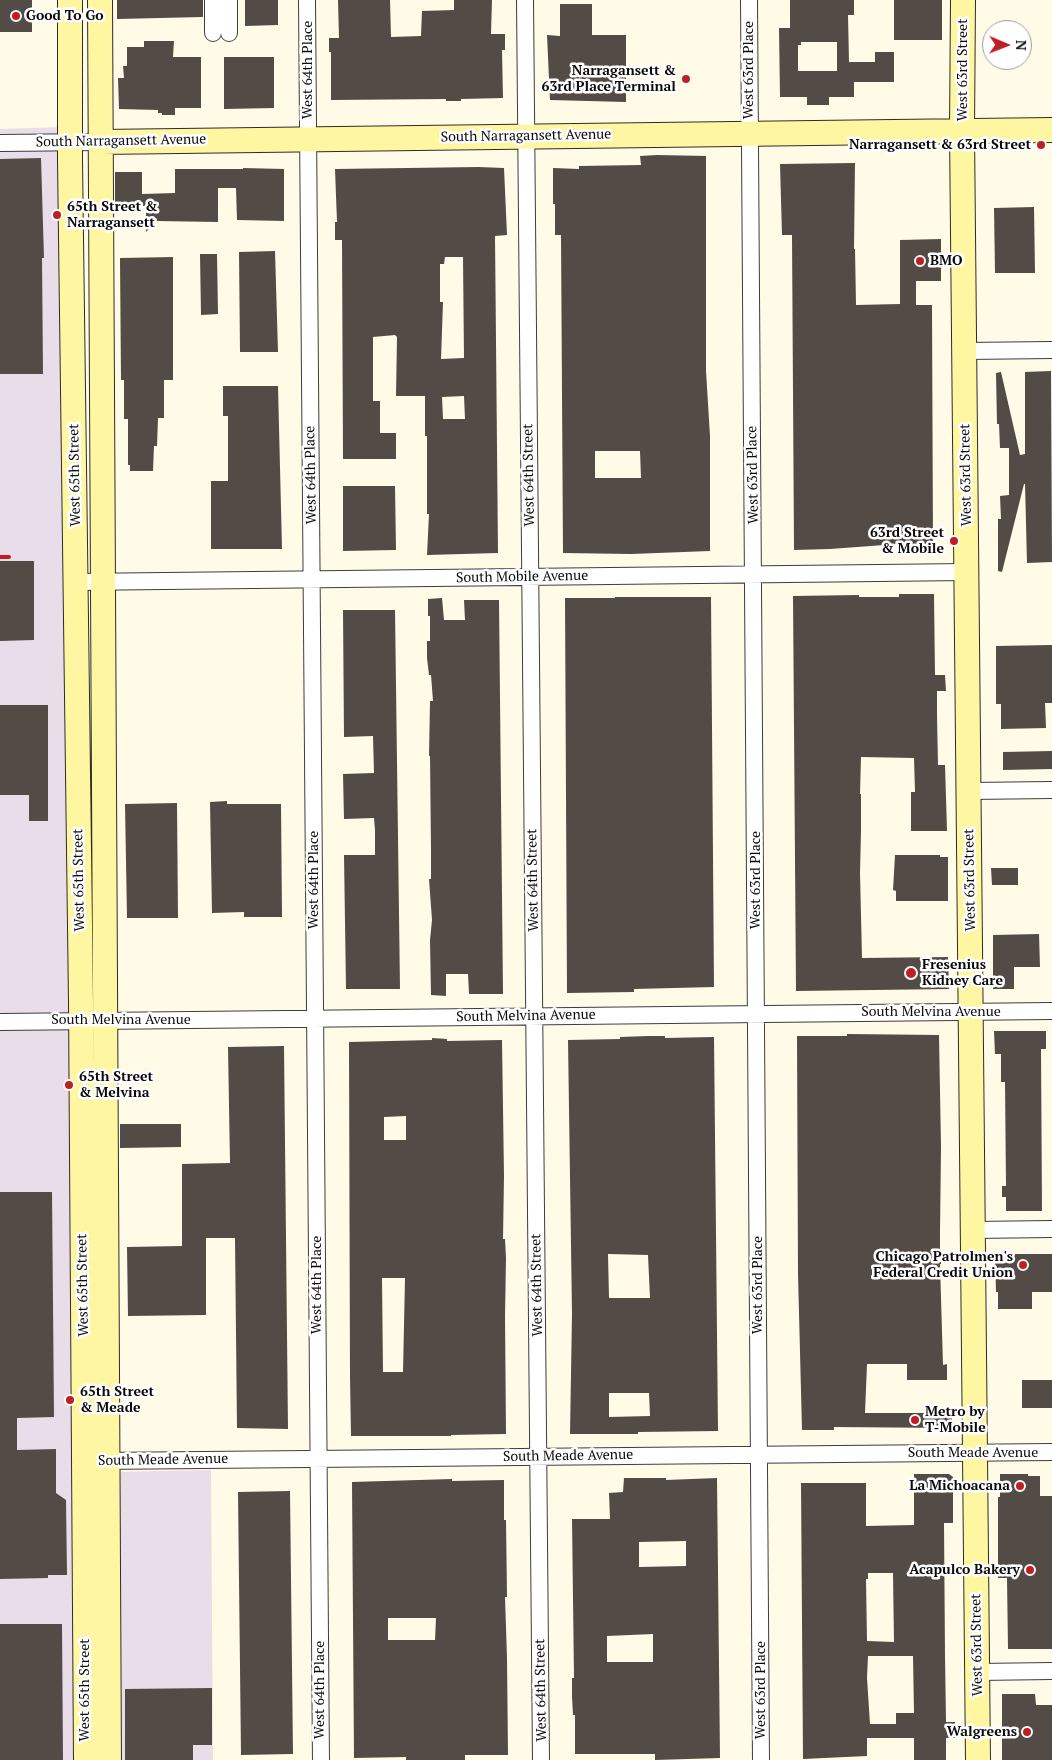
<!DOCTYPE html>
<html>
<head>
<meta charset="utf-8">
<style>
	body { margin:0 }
	#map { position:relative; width:1052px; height:1760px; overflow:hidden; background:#fffbe7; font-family:"PT Serif",serif }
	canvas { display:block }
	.north { position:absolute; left:982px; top:20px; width:50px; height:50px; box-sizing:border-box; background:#fff; border:1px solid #9d9d9d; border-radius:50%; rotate:91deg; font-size:14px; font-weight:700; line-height:20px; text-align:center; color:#0a0a0a }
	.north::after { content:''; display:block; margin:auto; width:18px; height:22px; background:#bd1f24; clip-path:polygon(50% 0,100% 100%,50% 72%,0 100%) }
</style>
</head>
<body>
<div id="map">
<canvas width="1052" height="1760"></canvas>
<div class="north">N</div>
</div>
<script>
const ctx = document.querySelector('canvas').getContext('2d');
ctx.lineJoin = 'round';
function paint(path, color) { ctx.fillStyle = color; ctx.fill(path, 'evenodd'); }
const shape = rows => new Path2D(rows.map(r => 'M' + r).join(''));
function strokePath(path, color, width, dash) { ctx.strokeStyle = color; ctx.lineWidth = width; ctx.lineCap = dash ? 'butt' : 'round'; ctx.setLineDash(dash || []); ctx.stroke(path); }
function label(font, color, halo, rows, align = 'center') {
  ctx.font = font + ' "PT Serif",serif'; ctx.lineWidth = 5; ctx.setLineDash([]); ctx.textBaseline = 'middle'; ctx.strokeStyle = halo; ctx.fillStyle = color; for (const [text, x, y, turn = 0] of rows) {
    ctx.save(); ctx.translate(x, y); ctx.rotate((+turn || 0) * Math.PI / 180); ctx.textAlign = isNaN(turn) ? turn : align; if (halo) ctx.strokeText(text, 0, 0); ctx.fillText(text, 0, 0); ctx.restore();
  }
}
const industrial = shape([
	[63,127,83,1760,0,1760,0,129],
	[211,1470,213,1760,116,1760,115,1472]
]);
const building = shape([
	[0,0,32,0,32,32,0,32],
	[117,0,203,0,203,17,117,19],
	[245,0,278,0,278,25,245,26],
	[338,0,390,0,391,37,421,36,422,11,454,10,454,0,492,0,491,34,505,34,505,50,502,50,503,98,461,99,461,101,446,101,446,99,331,100,331,52,329,52,329,38,339,38],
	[790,0,854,0,854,15,848,15,849,62,875,62,875,52,894,52,894,82,854,82,854,97,829,97,829,105,807,105,807,97,780,97,779,28,790,28],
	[801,42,837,42,837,71,798,71,798,45,801,45],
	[894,0,942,0,942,40,894,40],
	[560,4,592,4,592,35,626,35,626,102,550,100,547,35,560,36],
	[144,41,174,41,173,57,201,57,201,108,175,108,175,115,162,115,162,113,158,113,158,110,119,109,118,78,124,78,123,66,127,66,127,47,144,47],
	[224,57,274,57,274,108,224,109],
	[657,155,706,156,706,371,710,436,710,551,631,554,563,553,561,235,555,235,555,204,553,204,553,168,579,169,579,166,641,165,640,156],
	[595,451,640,451,641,478,595,478],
	[41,158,44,258,42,258,43,374,0,374,0,159],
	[855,163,854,249,855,249,856,305,900,304,900,240,941,239,941,281,916,281,916,305,932,305,933,546,898,546,898,544,830,549,794,550,792,235,782,235,780,164],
	[479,167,504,168,507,235,495,236,498,553,427,555,429,514,427,514,427,436,425,436,425,396,396,396,397,337,395,335,373,337,373,401,380,401,380,433,396,433,396,459,343,459,342,240,335,240,335,222,337,222,335,169],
	[445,257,463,257,464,358,441,359,443,302,440,302,440,264,444,264],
	[464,396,465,419,443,419,442,397],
	[243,168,284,169,284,221,237,220,236,188,218,188,218,222,156,221,146,232,146,206,115,206,115,172,142,172,142,194,175,193,175,169,243,169],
	[1034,207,1035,273,995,273,994,208],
	[275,251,278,352,240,352,239,252],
	[200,254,217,254,218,314,201,315],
	[173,257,173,380,164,380,164,418,158,418,157,446,154,446,153,471,130,471,130,465,128,465,128,419,124,419,124,380,121,380,120,258],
	[1051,371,1052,562,1027,563,1025,484,1024,484,1002,572,998,571,998,519,1001,519,1000,496,1009,495,1009,448,1000,448,999,424,997,424,996,373,1001,372,1020,455,1025,454,1025,372],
	[223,386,278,386,282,549,211,549,211,481,228,481,228,416,223,416],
	[343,486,395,486,396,550,343,551],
	[0,561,34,561,34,640,0,641],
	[899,594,934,594,935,675,945,675,946,691,937,691,937,716,938,765,945,765,947,831,911,831,911,792,915,792,914,758,861,757,860,794,861,794,861,831,860,873,862,958,948,957,949,989,796,991,793,596,859,595,859,597,899,597],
	[615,597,711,597,714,987,634,989,634,992,567,993,565,598,615,598],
	[442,598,444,620,465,620,464,600,499,600,503,994,469,994,468,974,446,974,446,996,431,995,430,940,432,920,429,879,431,879,431,850,430,756,429,756,430,701,433,701,431,675,429,675,427,658,427,641,430,641,430,616,428,616,428,599],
	[343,610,395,610,400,989,346,989,344,855,375,855,375,830,374,818,344,819,343,774,374,773,373,736,344,737],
	[1052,645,1052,703,1045,703,1046,728,1001,729,1001,704,996,704,996,646],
	[0,705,48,705,48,821,29,821,29,795,0,795],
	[1052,751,1052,769,1003,770,1003,752],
	[227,801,227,804,281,804,282,917,244,917,244,912,212,913,210,802],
	[177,803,178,918,127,918,125,804],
	[895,855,940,855,940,857,948,857,948,901,896,901,896,891,893,890],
	[991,868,1018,868,1018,885,992,885],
	[1039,934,1040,967,1014,967,1014,989,993,989,993,935],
	[994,1031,1046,1031,1046,1049,1041,1049,1042,1211,1006,1211,1006,1197,1002,1197,1002,1186,1006,1186,1005,1082,1001,1082,1001,1054,995,1054],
	[847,1034,939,1035,941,1147,940,1232,940,1249,941,1249,941,1264,940,1264,943,1365,947,1364,947,1380,907,1380,907,1364,867,1364,865,1413,952,1413,952,1428,834,1427,834,1430,802,1430,798,1274,797,1036,847,1036],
	[648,1036,665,1036,665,1038,714,1037,718,1431,638,1432,638,1434,570,1434,572,1314,568,1040,620,1039,620,1037],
	[608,1254,648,1255,650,1298,609,1298],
	[609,1393,649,1393,650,1416,609,1417],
	[432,1038,447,1039,447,1041,502,1040,504,1176,503,1239,505,1239,506,1258,505,1316,506,1434,451,1435,451,1436,351,1436,350,1377,349,1042,432,1040],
	[406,1116,406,1140,384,1140,384,1117],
	[382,1278,405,1278,403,1372,383,1372],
	[284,1046,288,1429,237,1428,235,1238,206,1238,206,1315,128,1316,127,1247,182,1246,182,1164,230,1163,228,1047],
	[120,1124,181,1124,181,1147,120,1148],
	[0,1192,52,1192,54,1417,17,1418,17,1450,56,1449,56,1493,66,1500,67,1575,48,1575,48,1578,0,1579],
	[995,1254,1052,1254,1052,1292,1032,1292,1032,1309,998,1309,998,1292,996,1292],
	[1022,1380,1052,1380,1052,1408,1022,1408],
	[914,1474,949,1474,953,1477,953,1523,944,1523,945,1655,946,1722,955,1722,955,1738,946,1738,946,1760,914,1760,914,1738,867,1738,867,1756,803,1759,801,1483,866,1483,866,1526,914,1525],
	[868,1573,893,1573,894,1642,867,1641,866,1579,868,1579],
	[868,1656,913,1656,914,1713,896,1713,896,1724,870,1724,867,1678],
	[1000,1474,1028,1474,1028,1476,1040,1476,1040,1496,1052,1496,1052,1649,1008,1649,1007,1578,998,1578,998,1497,1000,1497],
	[624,1478,666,1478,666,1480,717,1478,720,1758,655,1760,655,1754,575,1754,575,1715,573,1715,572,1697,572,1678,574,1678,572,1519,610,1519,609,1493,623,1492],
	[686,1541,686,1566,639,1567,639,1542],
	[653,1634,653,1662,607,1662,607,1636],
	[452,1479,452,1481,504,1480,504,1520,506,1520,507,1597,505,1597,507,1658,508,1755,465,1755,465,1760,406,1760,406,1757,354,1758,352,1482],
	[388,1618,436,1618,435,1640,388,1640],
	[290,1491,293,1754,241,1755,238,1492],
	[0,1624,62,1624,63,1760,0,1760],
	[212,1688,212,1745,193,1745,193,1760,125,1760,125,1689],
	[1002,1694,1035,1694,1036,1705,1052,1705,1052,1760,1002,1760]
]);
const street = shape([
	[229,0,229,33],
	[307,0,321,1760],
	[525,0,541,1760],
	[749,0,761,1760],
	[213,33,213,0],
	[0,143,100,142],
	[965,351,1052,350],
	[76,582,967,572],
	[969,791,1052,790],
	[0,1022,1052,1011],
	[973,1230,1052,1229],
	[97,1461,1052,1452],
	[977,1672,1052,1671]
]);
const secondary = shape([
	[70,0,70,160,81,1002,86,1760],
	[100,0,109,1760],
	[963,0,962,131,978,1760],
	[100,142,1052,130]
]);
const rail = shape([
	[0,557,9,557]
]);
const markers = [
	[16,16,5,"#bd1f24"],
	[686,79,5,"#bd1f24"],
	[1041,145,5,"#bd1f24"],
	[57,215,5,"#bd1f24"],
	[920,261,5,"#bd1f24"],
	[954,541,5,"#bd1f24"],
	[911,973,6,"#bd1f24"],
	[69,1085,5,"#bd1f24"],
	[1023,1265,5,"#bd1f24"],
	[70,1400,5,"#bd1f24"],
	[915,1420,5,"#bd1f24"],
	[1020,1486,5,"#bd1f24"],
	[1030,1570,5,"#bd1f24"],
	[1027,1732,5,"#bd1f24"]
];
const poiNames = [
	["Good To Go",26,16],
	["Narragansett &",676,71,"right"],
	["63rd Place Terminal",676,87,"right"],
	["Narragansett & 63rd Street",1031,145,"right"],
	["65th Street &",67,207],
	["Narragansett",67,223],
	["BMO",930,261],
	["63rd Street",944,533,"right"],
	["& Mobile",944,549,"right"],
	["Fresenius",922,965],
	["Kidney Care",922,981],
	["65th Street",79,1077],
	["& Melvina",79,1093],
	["Chicago Patrolmen's",1013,1257,"right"],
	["Federal Credit Union",1013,1273,"right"],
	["65th Street",80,1392],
	["& Meade",80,1408],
	["Metro by",925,1412],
	["T-Mobile",925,1428],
	["La Michoacana",1010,1486,"right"],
	["Acapulco Bakery",1020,1570,"right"],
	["Walgreens",1017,1732,"right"]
];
const streetNames = [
	["West 64th Place",308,70,-90],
	["West 63rd Place",749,70,-90],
	["West 63rd Street",963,70,-90],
	["South Narragansett Avenue",526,136,-1],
	["South Narragansett Avenue",121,141,-1],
	["West 65th Street",75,475,-91],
	["West 64th Place",311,475,-91],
	["West 64th Street",529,475,-91],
	["West 63rd Place",753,475,-91],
	["West 63rd Street",966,475,-91],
	["South Mobile Avenue",522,577,-1],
	["West 65th Street",79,880,-91],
	["West 64th Place",314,880,-90],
	["West 64th Street",533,880,-91],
	["West 63rd Place",756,880,-90],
	["West 63rd Street",970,880,-91],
	["South Melvina Avenue",931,1012],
	["South Melvina Avenue",526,1016,-1],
	["South Melvina Avenue",121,1020],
	["West 65th Street",83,1285,-91],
	["West 64th Place",317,1285,-90],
	["West 64th Street",537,1285,-91],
	["West 63rd Place",758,1285,-90],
	["South Meade Avenue",973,1453],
	["South Meade Avenue",568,1456,-1],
	["South Meade Avenue",163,1460,-1],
	["West 63rd Street",977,1645,-91],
	["West 65th Street",85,1690,-90],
	["West 64th Place",320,1690,-90],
	["West 64th Street",541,1690,-91],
	["West 63rd Place",761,1690,-90]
];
paint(industrial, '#e9ddea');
paint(building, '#534b46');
strokePath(street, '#3d3d3d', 18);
strokePath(secondary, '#2c2c2c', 26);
strokePath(street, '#fff', 16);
strokePath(secondary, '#fff6a2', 24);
strokePath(rail, '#bd1f24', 4);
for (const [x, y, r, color] of markers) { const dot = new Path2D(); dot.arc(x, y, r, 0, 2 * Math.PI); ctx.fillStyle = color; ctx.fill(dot); strokePath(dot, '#fff', 2); }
label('bold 14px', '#0a0a0a', '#fff', poiNames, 'left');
label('14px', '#0a0a0a', '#fff', streetNames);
</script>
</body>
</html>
